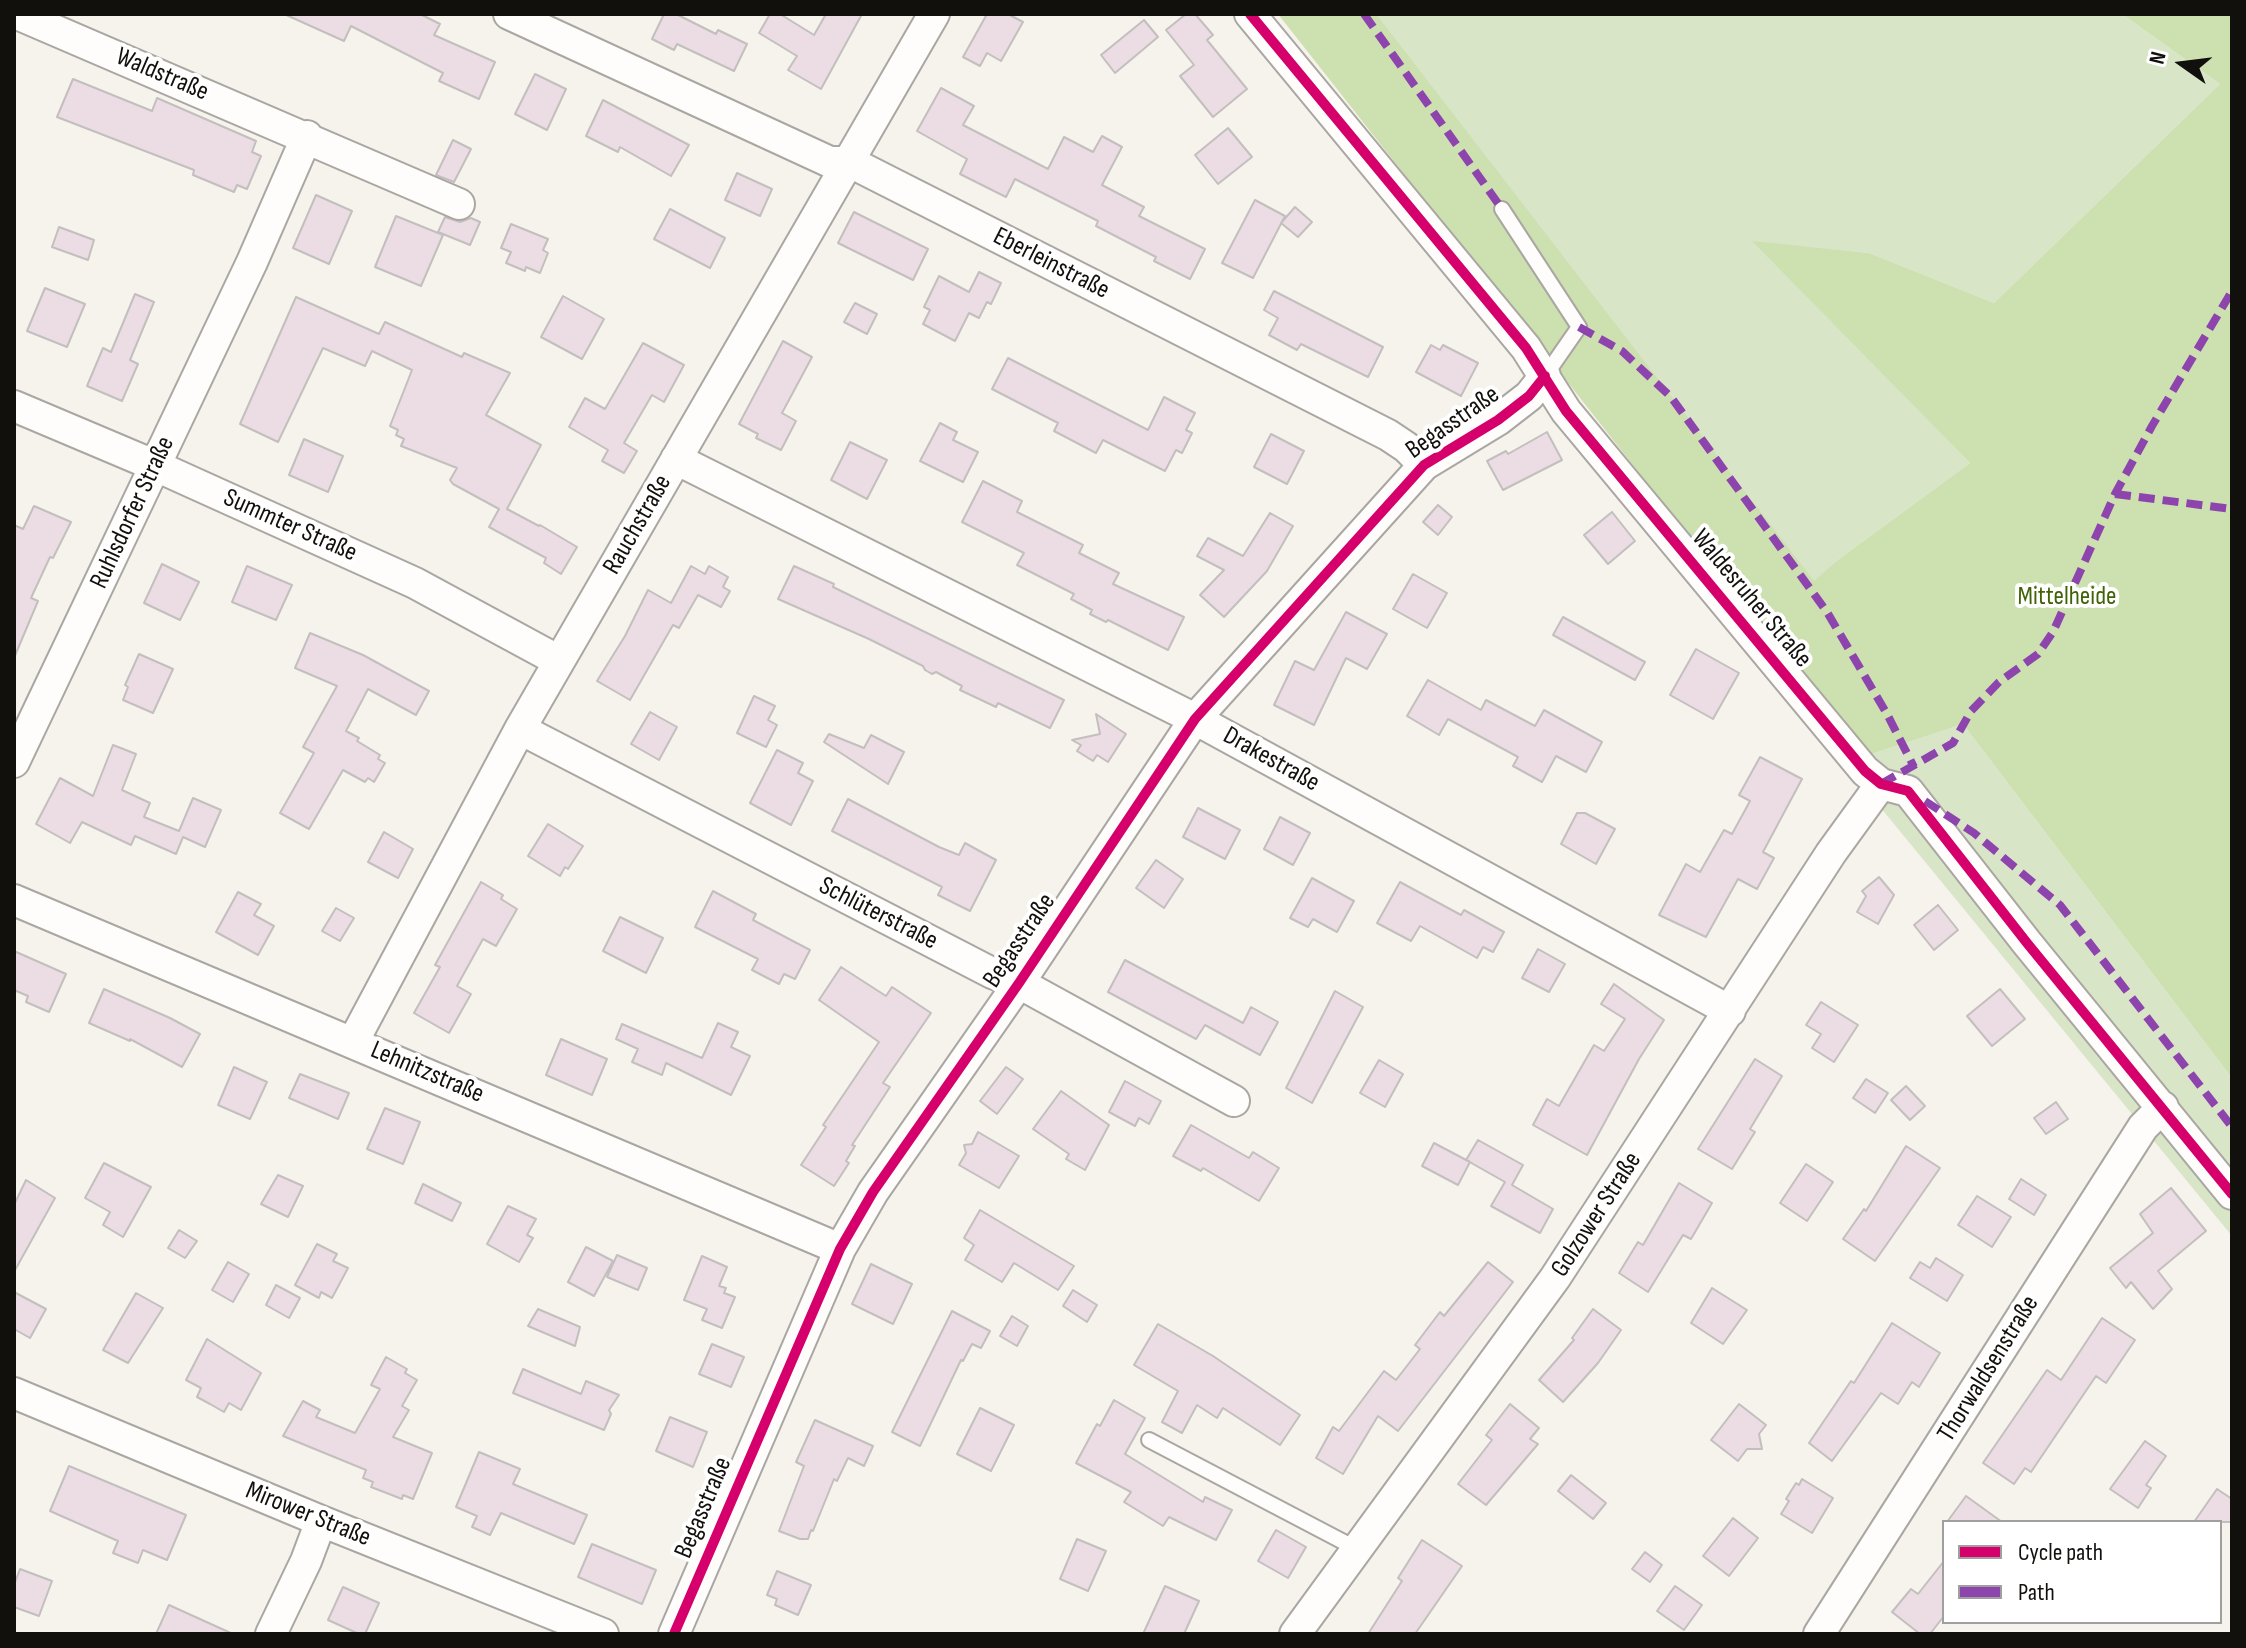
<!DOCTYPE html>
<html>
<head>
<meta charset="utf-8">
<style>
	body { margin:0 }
	#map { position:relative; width:2246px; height:1648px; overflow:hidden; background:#f6f2ec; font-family:"Sofia Sans Condensed",sans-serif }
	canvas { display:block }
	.frame { position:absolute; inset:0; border:16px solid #12100d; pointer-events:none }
	.legend { position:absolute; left:1942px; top:1520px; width:280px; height:104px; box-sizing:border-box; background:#fff; border:2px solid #a09f9e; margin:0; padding:10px 14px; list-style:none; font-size:24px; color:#12100d }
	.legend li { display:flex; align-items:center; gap:16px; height:40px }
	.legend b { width:40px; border:2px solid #a09f9e }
	.north { position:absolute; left:2142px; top:24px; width:80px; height:80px; -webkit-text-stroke:6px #fff; paint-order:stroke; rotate:284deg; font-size:22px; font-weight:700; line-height:32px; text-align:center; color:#12100d }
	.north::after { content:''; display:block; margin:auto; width:28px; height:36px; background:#12100d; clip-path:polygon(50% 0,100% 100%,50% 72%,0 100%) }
</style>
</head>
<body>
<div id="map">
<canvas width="2246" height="1648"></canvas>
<div class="frame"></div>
<ul class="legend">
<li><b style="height:10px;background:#d6006c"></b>Cycle path</li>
<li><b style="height:10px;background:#8e44ad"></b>Path</li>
</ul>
<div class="north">N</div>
</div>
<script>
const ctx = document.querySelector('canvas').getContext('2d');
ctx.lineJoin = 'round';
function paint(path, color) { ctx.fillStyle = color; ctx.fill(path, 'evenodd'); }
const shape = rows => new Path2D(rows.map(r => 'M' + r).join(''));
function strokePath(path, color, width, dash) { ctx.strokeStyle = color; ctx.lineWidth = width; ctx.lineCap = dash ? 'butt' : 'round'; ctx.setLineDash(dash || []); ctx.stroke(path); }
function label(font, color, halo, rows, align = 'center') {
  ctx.font = font + ' "Sofia Sans Condensed",sans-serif'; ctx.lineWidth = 8; ctx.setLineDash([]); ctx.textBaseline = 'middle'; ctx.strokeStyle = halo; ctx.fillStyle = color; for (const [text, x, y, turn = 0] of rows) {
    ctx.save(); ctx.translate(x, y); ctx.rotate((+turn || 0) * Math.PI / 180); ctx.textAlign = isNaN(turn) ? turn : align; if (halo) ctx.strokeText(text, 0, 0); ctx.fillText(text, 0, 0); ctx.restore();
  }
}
const green = shape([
	[1372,14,2122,14,2220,84,1994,303,1869,253,1754,242,1970,463,1839,559,1814,582],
	[1963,724,2232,1078,2232,1236,1844,763]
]);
const forest = shape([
	[1278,14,1376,14,1814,581,1839,559,1970,463,1752,241,1869,253,1994,303,2220,84,2122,14,2232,14,2232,1078,1963,724,1844,763,1761,628]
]);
const building = shape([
	[284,14,420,14,440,24,434,35,495,62,479,99,439,81,443,73,351,26,344,41,284,14],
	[664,14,676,14,716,34,718,30,747,44,734,71,677,44,674,50,652,39,664,14],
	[770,14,780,14,814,35,826,14,862,14,821,89,788,70,797,56,759,33,770,14],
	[987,14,1008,14,1023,22,1001,61,987,53,980,66,963,57,987,14],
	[1186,14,1195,14,1213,35,1207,40,1247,89,1213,117,1180,76,1194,65,1166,30,1186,14],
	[1144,20,1158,37,1115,73,1101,55,1144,20],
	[535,74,566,89,547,130,515,114,535,74],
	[73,79,152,111,157,98,256,141,252,152,261,156,247,189,237,185,234,192,193,175,194,170,57,117,73,79],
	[941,88,974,106,963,125,1048,169,1064,137,1093,152,1102,136,1122,147,1102,185,1144,207,1139,216,1205,249,1190,279,1154,261,1156,257,1096,226,1098,221,1015,179,1006,197,960,174,967,159,917,131,941,88],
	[603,100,689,145,671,176,620,147,618,152,586,136,603,100],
	[1228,128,1252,157,1218,184,1195,155,1228,128],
	[453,140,471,149,454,182,436,175,453,140],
	[737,173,772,189,760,216,725,200,737,173],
	[316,195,352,211,329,264,293,248,316,195],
	[1255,200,1285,216,1253,278,1222,263,1255,200],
	[1295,207,1312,222,1298,237,1281,223,1295,207],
	[670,209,725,238,710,268,654,239,670,209],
	[854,212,928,249,913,280,838,243,854,212],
	[396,216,443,235,421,286,375,267,396,216],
	[445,217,460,222,471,218,480,222,470,245,438,232,445,217],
	[511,224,548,239,543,250,548,253,540,273,526,267,525,271,506,263,511,252,501,248,511,224],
	[59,227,94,240,88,260,52,247,59,227],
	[979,272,1001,283,991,304,987,302,979,318,969,313,955,341,923,324,930,310,924,307,939,276,969,292,979,272],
	[45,288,85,304,67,347,27,331,45,288],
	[1274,291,1383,347,1368,377,1301,344,1297,350,1269,335,1278,318,1264,310,1274,291],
	[135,294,154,302,130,360,138,364,122,401,87,386,103,348,111,352,135,294],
	[563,296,604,319,582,359,541,337,563,296],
	[296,297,379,334,385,322,462,357,464,353,510,373,486,415,541,445,507,509,539,526,540,525,577,547,561,574,544,563,546,558,489,527,499,509,453,484,450,480,457,468,401,446,404,439,396,435,398,430,390,426,412,370,372,351,365,366,323,348,278,442,240,424,296,297],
	[855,303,877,314,867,334,844,322,855,303],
	[783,341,812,357,782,413,796,421,781,450,756,438,758,434,739,424,783,341],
	[643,343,684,365,664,402,652,395,624,443,637,451,624,473,602,461,608,450,569,427,585,398,605,409,643,343],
	[1431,345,1440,350,1443,345,1478,363,1461,396,1416,372,1431,345],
	[1008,358,1148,430,1164,397,1195,413,1186,430,1192,433,1182,453,1176,450,1165,471,1103,440,1096,453,1054,431,1058,423,992,389,1008,358],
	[940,423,957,432,953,440,978,452,963,482,920,461,940,423],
	[1547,432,1562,460,1503,490,1487,461,1506,451,1508,454,1547,432],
	[1271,434,1304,451,1287,484,1254,467,1271,434],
	[304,439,343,456,328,492,289,475,304,439],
	[850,442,887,460,867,499,831,480,850,442],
	[983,481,1022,501,1017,512,1083,545,1079,553,1119,573,1113,584,1184,617,1168,650,1108,620,1106,622,1090,614,1092,610,1071,599,1074,594,1017,565,1024,553,962,522,983,481],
	[1438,505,1452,517,1438,535,1423,522,1438,505],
	[34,506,71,522,53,558,50,557,31,598,38,601,14,658,14,525,23,529,34,506],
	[1612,512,1635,541,1608,564,1584,535,1612,512],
	[1270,513,1293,526,1267,571,1224,617,1200,595,1224,570,1197,556,1208,538,1243,556,1270,513],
	[162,564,199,582,180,620,144,603,162,564],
	[247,566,292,585,276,620,232,602,247,566],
	[691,566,705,574,709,566,728,577,723,587,730,591,721,607,698,595,679,628,673,625,630,700,597,681,625,636,648,590,671,603,691,566],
	[794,566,834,584,833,587,1064,700,1050,728,998,703,996,707,960,690,962,686,936,672,932,674,925,670,923,666,869,639,778,599,794,566],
	[1413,574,1447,593,1427,628,1393,609,1413,574],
	[1346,612,1387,634,1367,669,1346,658,1314,725,1274,705,1295,661,1314,670,1346,612],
	[1563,617,1645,662,1635,680,1553,635,1563,617],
	[310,633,363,655,429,691,416,715,368,689,346,731,359,738,357,741,380,755,378,759,385,763,374,782,368,778,365,782,343,770,309,829,280,813,314,753,303,747,337,686,295,668,310,633],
	[1696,649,1739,673,1713,719,1670,695,1696,649],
	[139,654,173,669,153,713,123,700,128,687,125,685,139,654],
	[1428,680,1481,710,1486,700,1535,726,1544,710,1602,742,1586,772,1556,756,1542,782,1513,766,1518,757,1448,719,1439,735,1407,716,1428,680],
	[754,696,775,706,768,720,777,725,766,747,737,733,754,696],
	[650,712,677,727,659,760,631,744,650,712],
	[1096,714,1126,734,1108,762,1097,755,1093,761,1077,751,1081,745,1072,740,1100,734,1096,714],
	[829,734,864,748,871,735,904,752,888,784,824,742,829,734],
	[113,745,136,754,122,790,150,803,144,817,179,831,193,798,221,810,205,847,183,837,176,854,135,836,131,845,82,822,70,843,36,824,60,778,93,796,113,745],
	[777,750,803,763,798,773,813,781,791,825,750,803,777,750],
	[1760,757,1802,779,1763,852,1774,858,1757,889,1738,879,1706,937,1659,915,1686,864,1700,872,1724,830,1732,834,1750,801,1739,795,1760,757],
	[848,799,939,847,959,855,965,843,996,860,970,911,938,895,942,887,832,831,848,799],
	[1198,808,1240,830,1225,859,1183,837,1198,808],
	[1577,813,1585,813,1615,829,1596,864,1561,844,1577,813],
	[1280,817,1310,833,1293,865,1264,849,1280,817],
	[548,824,583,846,568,869,565,867,560,876,528,856,548,824],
	[384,832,413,849,398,878,368,862,384,832],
	[1156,860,1183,879,1164,908,1136,888,1156,860],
	[1879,877,1894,895,1878,924,1857,912,1866,896,1862,891,1879,877],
	[1312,878,1354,901,1337,932,1313,919,1308,927,1290,918,1312,878],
	[481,882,503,895,501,899,517,909,496,946,483,939,457,986,471,994,449,1033,414,1013,440,967,435,965,481,882],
	[1400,882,1461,915,1464,910,1504,932,1493,952,1483,947,1477,958,1420,926,1411,941,1377,923,1400,882],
	[713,891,756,914,753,920,810,950,795,979,784,974,779,984,752,970,758,959,695,927,713,891],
	[238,892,261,904,254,915,274,926,258,955,216,932,238,892],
	[1938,905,1958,930,1934,950,1914,925,1938,905],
	[336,908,354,918,340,941,322,931,336,908],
	[620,917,663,938,646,973,603,951,620,917],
	[1538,949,1565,964,1549,992,1522,978,1538,949],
	[14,951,66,974,49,1012,26,1002,28,996,14,990,14,951],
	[1125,960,1243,1023,1251,1007,1278,1022,1260,1055,1205,1025,1196,1039,1108,992,1125,960],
	[841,967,886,996,892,987,931,1013,883,1083,890,1087,852,1145,855,1146,846,1161,849,1163,834,1186,801,1165,826,1127,823,1125,879,1042,819,1000,841,967],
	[1614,984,1664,1020,1639,1059,1587,1155,1533,1125,1547,1099,1559,1106,1594,1045,1604,1051,1625,1019,1601,1004,1614,984],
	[104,989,170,1018,200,1034,182,1067,130,1039,130,1041,89,1023,104,989],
	[2000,989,2025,1019,1992,1046,1967,1016,2000,989],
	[1335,991,1363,1007,1312,1103,1286,1088,1335,991],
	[1821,1002,1858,1025,1834,1062,1812,1048,1821,1034,1806,1025,1821,1002],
	[718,1023,738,1032,731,1047,750,1056,731,1095,666,1063,662,1075,632,1062,638,1049,616,1039,622,1024,702,1058,718,1023],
	[561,1039,607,1059,592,1095,546,1075,561,1039],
	[1755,1059,1782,1076,1750,1129,1755,1132,1732,1169,1698,1149,1755,1059],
	[1379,1060,1403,1074,1385,1107,1360,1093,1379,1060],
	[234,1067,267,1082,250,1119,218,1105,234,1067],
	[1006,1067,1023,1079,997,1114,980,1101,1006,1067],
	[300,1074,349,1093,338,1119,289,1098,300,1074],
	[1866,1079,1888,1093,1875,1113,1853,1098,1866,1079],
	[1125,1081,1161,1101,1149,1124,1139,1118,1135,1126,1109,1112,1125,1081],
	[1906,1086,1925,1106,1910,1120,1891,1100,1906,1086],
	[1061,1091,1109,1125,1085,1170,1066,1159,1069,1154,1033,1129,1061,1091],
	[2056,1102,2068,1119,2046,1134,2034,1118,2056,1102],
	[385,1108,420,1122,403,1164,367,1149,385,1108],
	[1191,1125,1249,1158,1253,1152,1279,1168,1259,1201,1203,1168,1201,1171,1173,1156,1191,1125],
	[978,1132,1019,1156,999,1188,959,1165,966,1153,964,1145,972,1144,978,1132],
	[1478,1140,1523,1165,1512,1185,1553,1209,1540,1233,1491,1206,1505,1182,1466,1160,1478,1140],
	[1434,1143,1470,1162,1458,1185,1422,1166,1434,1143],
	[1906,1146,1940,1168,1875,1261,1843,1239,1864,1209,1866,1211,1906,1146],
	[104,1163,151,1187,123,1237,103,1225,110,1212,85,1198,104,1163],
	[1806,1164,1833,1182,1807,1221,1780,1203,1806,1164],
	[278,1175,303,1186,288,1217,261,1204,278,1175],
	[2021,1179,2046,1195,2034,1215,2009,1199,2021,1179],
	[26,1180,55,1198,14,1272,14,1205,26,1180],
	[1679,1183,1712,1203,1691,1239,1683,1235,1648,1292,1619,1273,1638,1242,1643,1245,1679,1183],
	[423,1184,461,1203,452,1221,415,1203,423,1184],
	[2171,1188,2206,1231,2158,1271,2172,1289,2153,1309,2131,1282,2126,1288,2110,1268,2153,1233,2140,1214,2171,1188],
	[1977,1196,2011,1217,1992,1247,1958,1225,1977,1196],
	[508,1206,536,1219,527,1235,533,1238,519,1262,487,1244,508,1206],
	[980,1210,1074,1266,1058,1290,1014,1263,1002,1282,965,1260,974,1245,964,1238,980,1210],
	[179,1230,197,1241,185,1258,168,1248,179,1230],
	[317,1244,337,1254,333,1261,348,1268,332,1298,321,1292,319,1298,295,1285,317,1244],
	[586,1247,613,1261,594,1296,568,1282,586,1247],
	[617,1255,647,1268,638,1290,607,1277,617,1255],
	[702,1256,727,1267,719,1286,726,1288,724,1293,735,1297,722,1328,702,1320,707,1309,684,1300,702,1256],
	[1936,1258,1963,1275,1947,1301,1910,1278,1920,1262,1930,1268,1936,1258],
	[228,1262,249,1274,233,1302,212,1290,228,1262],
	[1488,1262,1513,1282,1398,1431,1378,1416,1343,1474,1316,1458,1333,1427,1339,1431,1384,1371,1396,1380,1420,1349,1415,1345,1440,1312,1444,1316,1488,1262],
	[871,1264,912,1284,893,1324,852,1304,871,1264],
	[276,1285,300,1298,289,1318,266,1305,276,1285],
	[1712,1288,1747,1310,1723,1344,1691,1323,1712,1288],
	[1073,1290,1097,1305,1087,1322,1063,1306,1073,1290],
	[14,1292,46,1309,30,1338,14,1329,14,1292],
	[136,1293,163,1308,128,1363,103,1350,136,1293],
	[538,1309,580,1327,575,1346,528,1326,538,1309],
	[1593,1309,1621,1330,1598,1363,1563,1402,1539,1380,1574,1340,1572,1338,1593,1309],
	[952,1311,990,1331,981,1348,972,1344,963,1361,961,1360,920,1446,892,1432,952,1311],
	[1012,1316,1028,1326,1017,1346,1000,1336,1012,1316],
	[2102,1318,2135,1340,2106,1383,2096,1376,2031,1472,2025,1468,2014,1484,1983,1463,2047,1370,2061,1380,2102,1318],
	[1892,1323,1940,1353,1919,1387,1912,1382,1898,1404,1881,1393,1832,1461,1809,1443,1851,1381,1854,1383,1892,1323],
	[1158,1324,1213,1356,1300,1415,1280,1445,1223,1408,1217,1418,1197,1405,1182,1433,1162,1422,1178,1391,1134,1365,1158,1324],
	[207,1339,261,1373,241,1410,229,1403,224,1412,210,1404,197,1397,201,1388,186,1380,207,1339],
	[712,1344,744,1357,731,1387,699,1374,712,1344],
	[386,1357,407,1369,405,1373,417,1380,402,1406,409,1410,393,1437,432,1453,413,1499,403,1495,402,1499,371,1487,373,1482,363,1478,366,1470,283,1436,303,1401,320,1410,316,1417,355,1433,380,1389,371,1385,386,1357],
	[523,1369,581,1394,586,1381,619,1395,609,1410,611,1414,604,1430,513,1393,523,1369],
	[1114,1400,1145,1418,1125,1454,1203,1502,1205,1497,1232,1510,1216,1540,1169,1517,1163,1526,1124,1502,1131,1492,1076,1463,1097,1424,1100,1426,1114,1400],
	[1510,1404,1539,1428,1530,1439,1538,1444,1486,1505,1458,1484,1492,1440,1486,1435,1510,1404],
	[1739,1404,1766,1425,1759,1434,1762,1449,1747,1449,1738,1461,1711,1440,1739,1404],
	[980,1408,1014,1425,991,1471,957,1454,980,1408],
	[670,1417,707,1432,693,1467,656,1451,670,1417],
	[815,1420,873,1446,864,1466,848,1458,837,1481,834,1479,813,1531,811,1530,808,1539,800,1539,779,1531,804,1466,796,1462,815,1420],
	[2145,1441,2166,1456,2146,1485,2151,1488,2138,1508,2110,1489,2145,1441],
	[479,1452,520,1469,513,1484,587,1515,574,1544,501,1513,490,1535,472,1527,477,1516,456,1507,479,1452],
	[69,1466,186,1515,167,1560,143,1550,138,1563,113,1553,118,1541,50,1511,69,1466],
	[1571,1475,1606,1503,1593,1519,1558,1491,1571,1475],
	[1802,1479,1833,1498,1812,1533,1781,1514,1789,1501,1786,1499,1796,1483,1799,1485,1802,1479],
	[2217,1489,2232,1499,2232,1522,2194,1522,2217,1489],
	[1966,1496,2002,1522,1947,1522,1966,1496],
	[1733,1518,1758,1538,1729,1576,1703,1556,1733,1518],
	[1276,1530,1306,1547,1288,1578,1258,1561,1276,1530],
	[1077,1539,1106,1551,1088,1591,1060,1579,1077,1539],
	[1422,1540,1462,1566,1415,1634,1368,1634,1402,1581,1398,1578,1422,1540],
	[592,1544,656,1570,642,1604,578,1577,592,1544],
	[1645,1552,1662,1565,1650,1582,1632,1569,1645,1552],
	[1944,1561,1944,1616,1930,1634,1920,1634,1892,1612,1911,1589,1918,1594,1944,1561],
	[20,1569,52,1581,39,1616,14,1607,14,1585,20,1569],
	[777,1571,811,1585,798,1615,775,1605,777,1599,767,1595,777,1571],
	[1165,1586,1199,1601,1184,1634,1143,1634,1165,1586],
	[1675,1586,1702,1605,1684,1630,1657,1611,1675,1586],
	[343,1587,379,1603,365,1634,359,1634,328,1620,343,1587],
	[169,1605,233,1634,156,1634,169,1605]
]);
const lane = shape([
	[1502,209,1579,327,1545,376],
	[1149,1440,1357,1549]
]);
const street = shape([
	[17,14,459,204],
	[509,14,830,162,850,162,1388,435,1406,447,1424,465],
	[1250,14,1526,348,1566,411,1865,771,1881,784,1908,791,2027,943,2232,1194],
	[14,406,156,466,415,583,559,661],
	[676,459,1195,719,1730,1011],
	[520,729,992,973,1019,983,1234,1101],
	[14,762,252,262,307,136],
	[14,900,840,1249],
	[353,1042,520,729,934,14],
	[14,1393,321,1521,603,1634],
	[271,1634,306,1561,321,1521],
	[674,1634,840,1249,873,1192,1019,983,1195,719,1424,465,1498,420,1529,396,1545,376],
	[1295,1634,1555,1278,1831,853,1881,784],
	[1819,1634,2143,1127,2163,1107]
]);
const quiet = shape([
	[1364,14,1502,209],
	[1579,327,1622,351,1671,397,1827,612,1887,714,1914,767],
	[2115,494,2232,509],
	[1881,784,1953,743,1971,711,1999,682,2038,654,2053,632,2115,494,2152,426,2232,291],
	[1925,801,1974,833,2060,905,2232,1127]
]);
const cycleway = shape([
	[1250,14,1526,348,1566,411,1865,771,1881,784,1908,791,2027,943,2232,1194],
	[674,1634,840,1249,873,1192,1019,983,1195,719,1424,465,1498,420,1529,396,1545,376]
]);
const streetNames = [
	["Waldstraße",162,75,23],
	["Eberleinstraße",1051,264,27],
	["Begasstraße",1453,423,-35],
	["Ruhlsdorfer Straße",133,513,-65],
	["Rauchstraße",638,525,-60],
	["Summter Straße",290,526,24],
	["Waldesruher Straße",1751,599,50],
	["Drakestraße",1271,760,29],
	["Schlüterstraße",878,914,27],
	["Begasstraße",1020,941,-56],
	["Lehnitzstraße",427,1073,23],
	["Golzower Straße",1597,1215,-57],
	["Thorwaldsenstraße",1989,1369,-58],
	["Begasstraße",704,1508,-67],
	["Mirower Straße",308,1515,22]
];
const parkNames = [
	["Mittelheide",2067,597]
];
paint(green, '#d9e5c7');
paint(forest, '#cce0b0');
paint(building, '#ebdde3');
strokePath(building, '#c3bfbe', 2);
strokePath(lane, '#aaa7a2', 18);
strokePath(street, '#aaa7a2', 34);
strokePath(lane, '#fefdfc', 14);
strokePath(street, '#fefdfc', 30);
strokePath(quiet, '#8e44ad', 8, [16, 8]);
strokePath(cycleway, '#d6006c', 10);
label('26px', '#12100d', '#fff', streetNames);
label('26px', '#416307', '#fff', parkNames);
</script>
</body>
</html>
